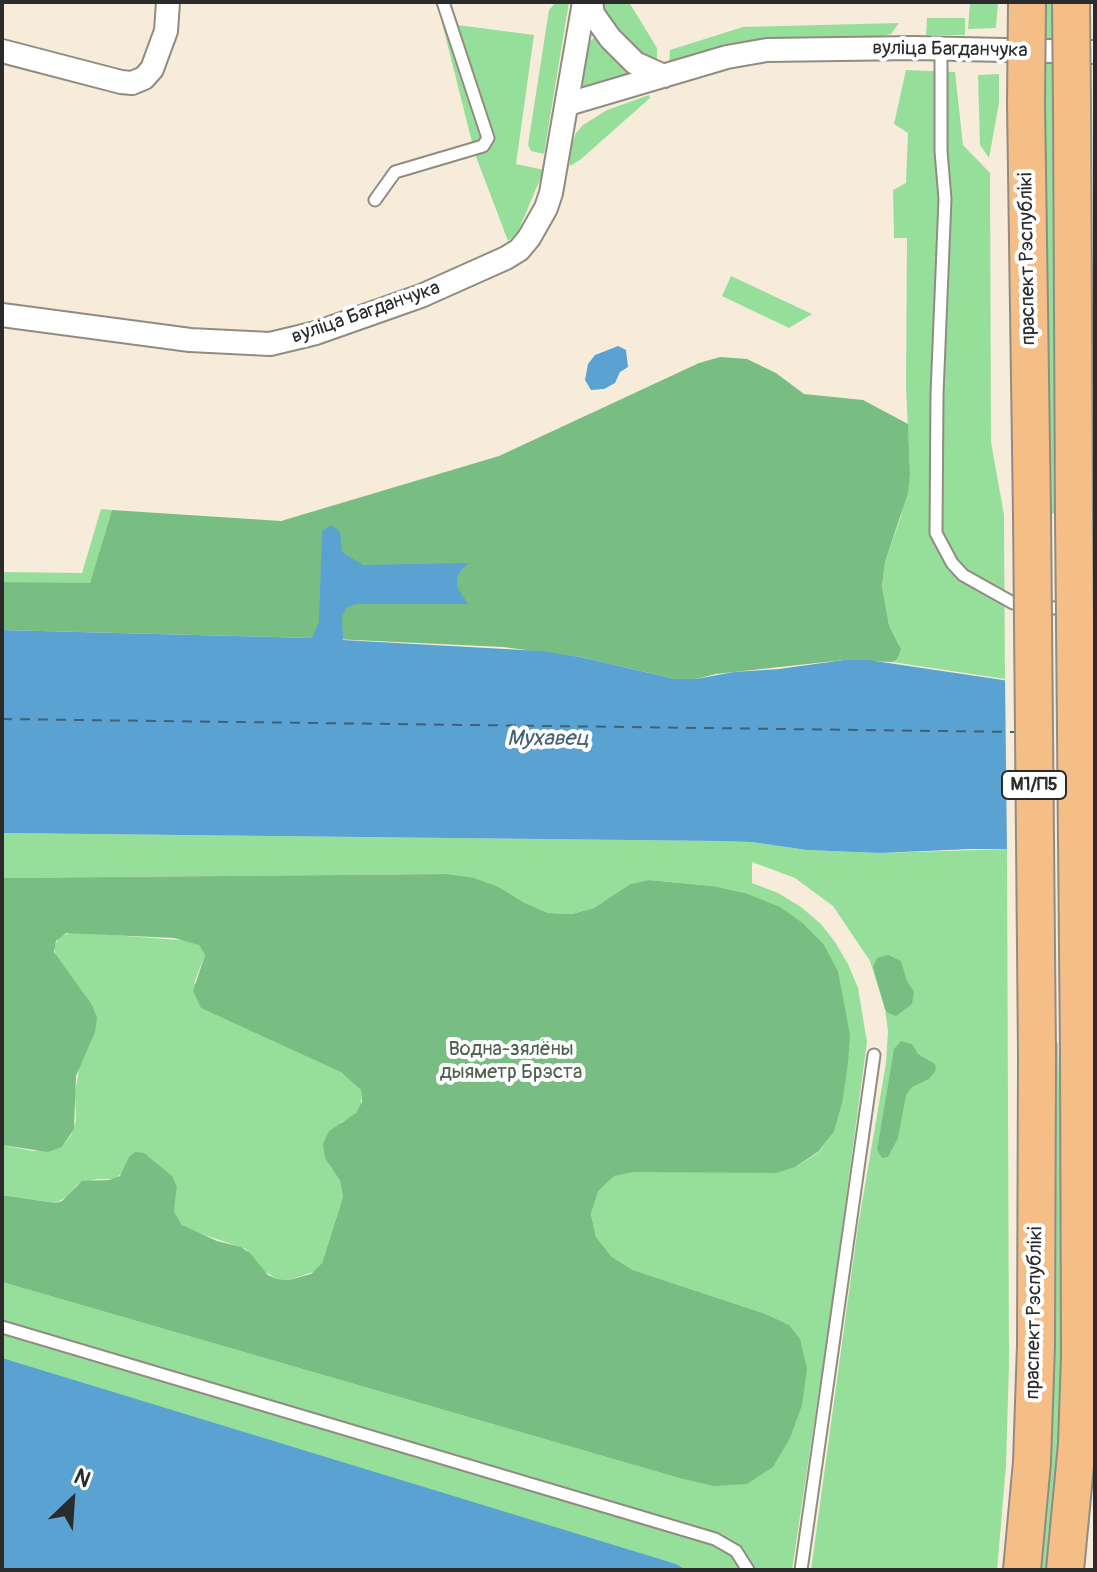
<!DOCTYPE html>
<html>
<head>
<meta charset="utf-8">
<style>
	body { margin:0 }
	#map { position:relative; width:1097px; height:1572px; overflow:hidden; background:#f7ecda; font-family:Pangolin,sans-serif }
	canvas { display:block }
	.frame { position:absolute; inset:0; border:4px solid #2b2b2b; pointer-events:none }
	.north { position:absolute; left:32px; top:1460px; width:80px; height:80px; -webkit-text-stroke:6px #fff; paint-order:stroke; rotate:25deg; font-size:22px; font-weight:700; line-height:32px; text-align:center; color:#2b2b2b }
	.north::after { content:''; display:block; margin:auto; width:28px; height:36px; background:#2b2b2b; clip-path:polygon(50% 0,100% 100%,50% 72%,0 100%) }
</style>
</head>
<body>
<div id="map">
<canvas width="1097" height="1572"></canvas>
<div class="frame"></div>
<div class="north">N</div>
</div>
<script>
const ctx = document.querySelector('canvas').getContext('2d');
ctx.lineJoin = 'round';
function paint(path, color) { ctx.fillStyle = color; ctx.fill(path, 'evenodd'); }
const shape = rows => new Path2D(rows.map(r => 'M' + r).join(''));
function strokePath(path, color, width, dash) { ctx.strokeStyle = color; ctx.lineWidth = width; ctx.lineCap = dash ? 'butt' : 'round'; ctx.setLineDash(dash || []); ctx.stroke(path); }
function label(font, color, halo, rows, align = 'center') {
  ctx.font = font + ' Pangolin,sans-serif'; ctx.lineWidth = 8; ctx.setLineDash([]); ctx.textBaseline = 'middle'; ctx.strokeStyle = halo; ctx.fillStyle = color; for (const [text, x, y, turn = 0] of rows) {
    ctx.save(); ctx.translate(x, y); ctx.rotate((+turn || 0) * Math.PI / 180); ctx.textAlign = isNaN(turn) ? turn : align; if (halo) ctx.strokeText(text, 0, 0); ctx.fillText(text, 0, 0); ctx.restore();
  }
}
const green = shape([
	[556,2,569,2,544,154,531,151,528,145,549,10],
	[600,2,629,2,657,48,657,64,651,62,609,24],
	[970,2,998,2,996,28,968,29],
	[1043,2,1055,2,1059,513,1047,514],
	[927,18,965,18,965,35,926,35],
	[442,23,534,35,516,164,544,170,517,234,508,241,475,154],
	[899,23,891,34,878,37,759,39,729,44,669,63,670,50,743,27],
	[596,37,628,70,627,78,583,89,582,80,588,42],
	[906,70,955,72,963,145,990,173,991,442,1004,515,1005,679,892,662,898,660,899,644,889,625,882,586,885,562,901,516,910,474,906,386,907,238,894,238,893,190,906,183,908,133,894,124],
	[999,74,999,103,989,158,980,145,978,75],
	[649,95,650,98,580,160,570,166,570,150,576,133,583,125,607,110],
	[731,276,812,314,789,328,722,296],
	[101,509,112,510,90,584,2,582,2,572,82,573],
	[2,833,717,841,751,842,807,850,880,853,1007,849,1009,1364,1006,1466,997,1570,811,1570,858,1226,886,1063,888,1031,885,1009,870,961,833,906,795,878,752,862,752,883,778,893,801,907,821,924,835,942,848,964,858,988,867,1042,831,1311,792,1570,2,1570,2,1282,679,1478,763,1313,633,1270,612,1257,596,1237,591,1214,597,1191,613,1176,635,1172,795,1167,818,1153,834,1132,842,1104,838,971,824,946,804,924,745,893,713,886,648,880,630,884,594,908,572,914,548,913,525,903,499,887,447,874,2,878],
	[72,932,193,941,199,945,205,955,194,983,350,1077,361,1090,361,1108,352,1117,341,1122,329,1164,340,1181,343,1197,322,1263,316,1271,289,1280,277,1279,264,1271,246,1249,187,1229,178,1221,174,1212,177,1187,129,1157,124,1171,115,1179,97,1179,77,1185,67,1197,55,1203,2,1195,2,1145,33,1151,62,1147,71,1135,76,1121,75,1093,79,1069,54,947,60,936],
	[1058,1043,1065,1317,1063,1415,1049,1570,1036,1570,1047,1044]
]);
const forest = shape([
	[720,357,747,359,776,373,804,394,863,400,908,424,910,474,908,493,885,562,882,586,889,625,901,649,897,660,892,662,844,660,716,674,696,679,675,679,580,657,503,647,312,638,2,630,2,582,90,583,112,510,281,521,499,456,699,363],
	[447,874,474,878,499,887,525,903,548,913,572,914,594,908,630,884,648,880,713,886,745,893,780,907,804,924,824,945,838,971,850,1035,848,1063,842,1104,834,1132,818,1152,795,1167,776,1173,635,1172,614,1176,598,1191,591,1214,596,1237,612,1257,633,1270,763,1313,789,1325,800,1339,807,1369,802,1405,790,1438,773,1467,747,1484,714,1486,679,1478,2,1282,2,1195,55,1203,62,1201,82,1181,109,1180,120,1176,129,1157,135,1152,144,1153,172,1176,177,1187,174,1212,182,1225,217,1241,241,1247,250,1253,268,1275,277,1279,289,1280,311,1274,322,1263,343,1197,340,1181,325,1158,323,1144,329,1131,356,1113,362,1102,361,1090,341,1072,201,1008,193,991,205,955,199,945,174,938,66,933,56,941,54,952,92,1005,97,1018,95,1032,76,1076,74,1129,62,1147,48,1152,2,1145,2,878],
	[888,955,901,961,907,981,914,992,912,1004,896,1016,888,1013,885,1009,873,967,877,958],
	[901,1041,912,1044,918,1054,935,1064,936,1070,929,1079,912,1087,906,1095,898,1138,888,1157,882,1158,877,1150,894,1049]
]);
const water = shape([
	[618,346,626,350,628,367,620,372,615,383,604,389,591,390,585,380,588,364,595,355],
	[331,525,340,532,342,552,363,565,469,563,462,569,457,578,457,587,468,604,356,604,346,608,342,617,343,640,541,651,580,657,675,679,696,679,734,672,779,669,844,660,868,660,1050,687,1095,849,971,849,880,853,807,850,751,842,717,841,2,833,2,630,312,638,319,622,322,531],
	[2,1358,676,1564,686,1570,2,1570]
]);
const pier = shape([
	[1095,673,1095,853,1007,853,1005,675,1050,683]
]);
const ferry = shape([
	[2,719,1017,732]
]);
const service = shape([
	[941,49,941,151,945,199,937,394,936,533,952,563,963,575,1013,603,1041,609,1065,607,1095,599],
	[375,200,395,172,483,146,488,138,443,2],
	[2,1327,715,1539,736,1551,748,1570],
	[801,1570,874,1055]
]);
const minor = shape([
	[591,2,593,14,610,38,635,63,664,76],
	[2,51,121,82,132,83,144,78,152,69,166,31,168,2],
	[568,104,727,57,767,50,914,48,1095,52],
	[2,315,190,340,270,344,316,333,421,296,506,258,519,250,529,238,546,208,551,193,584,2]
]);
const trunk = shape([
	[1026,103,1032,515],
	[1072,104,1074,515],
	[1022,1570,1032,1462,1036,1345,1037,1055],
	[1065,1570,1077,1444,1080,1356,1079,1055]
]);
const trunkBridge = shape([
	[1071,2,1072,104],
	[1026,103,1027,2],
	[1032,515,1037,1055],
	[1074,515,1079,1055]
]);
const shields = [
	[1034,785,64]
];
const shieldNames = [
	["М1/П5",1034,785]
];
const streetNames = [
	["вуліца Багданчука",950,50,1],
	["праспект Рэспублікі",1028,259,-91],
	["вуліца Багданчука",366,313,-19],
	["праспект Рэспублікі",1035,1313,-89]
];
const parkNames = [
	["Водна-зялёны",511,1050],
	["дыяметр Брэста",511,1073]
];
const waterNames = [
	["Мухавец",548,739]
];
paint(green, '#95df9b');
paint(forest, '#78be83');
paint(water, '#5aa2d1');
paint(pier, '#f7ecda');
strokePath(ferry, '#406176', 2, [10, 8]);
strokePath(service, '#918c82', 15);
strokePath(minor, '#918c82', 26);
strokePath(trunk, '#918c82', 40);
strokePath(service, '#fff', 11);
strokePath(minor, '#fff', 22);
strokePath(trunk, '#f6be87', 36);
strokePath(trunkBridge, '#918c82', 40, []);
strokePath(trunkBridge, '#f6be87', 36);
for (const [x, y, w] of shields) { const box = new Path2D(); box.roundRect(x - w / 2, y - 14, w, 28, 6); ctx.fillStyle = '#fff'; ctx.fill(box); strokePath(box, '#2b2b2b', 2); }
label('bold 18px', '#2b2b2b', null, shieldNames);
label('20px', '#2b2b2b', '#fff', streetNames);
label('20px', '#4b614d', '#fff', parkNames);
label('italic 22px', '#406176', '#fff', waterNames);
</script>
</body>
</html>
